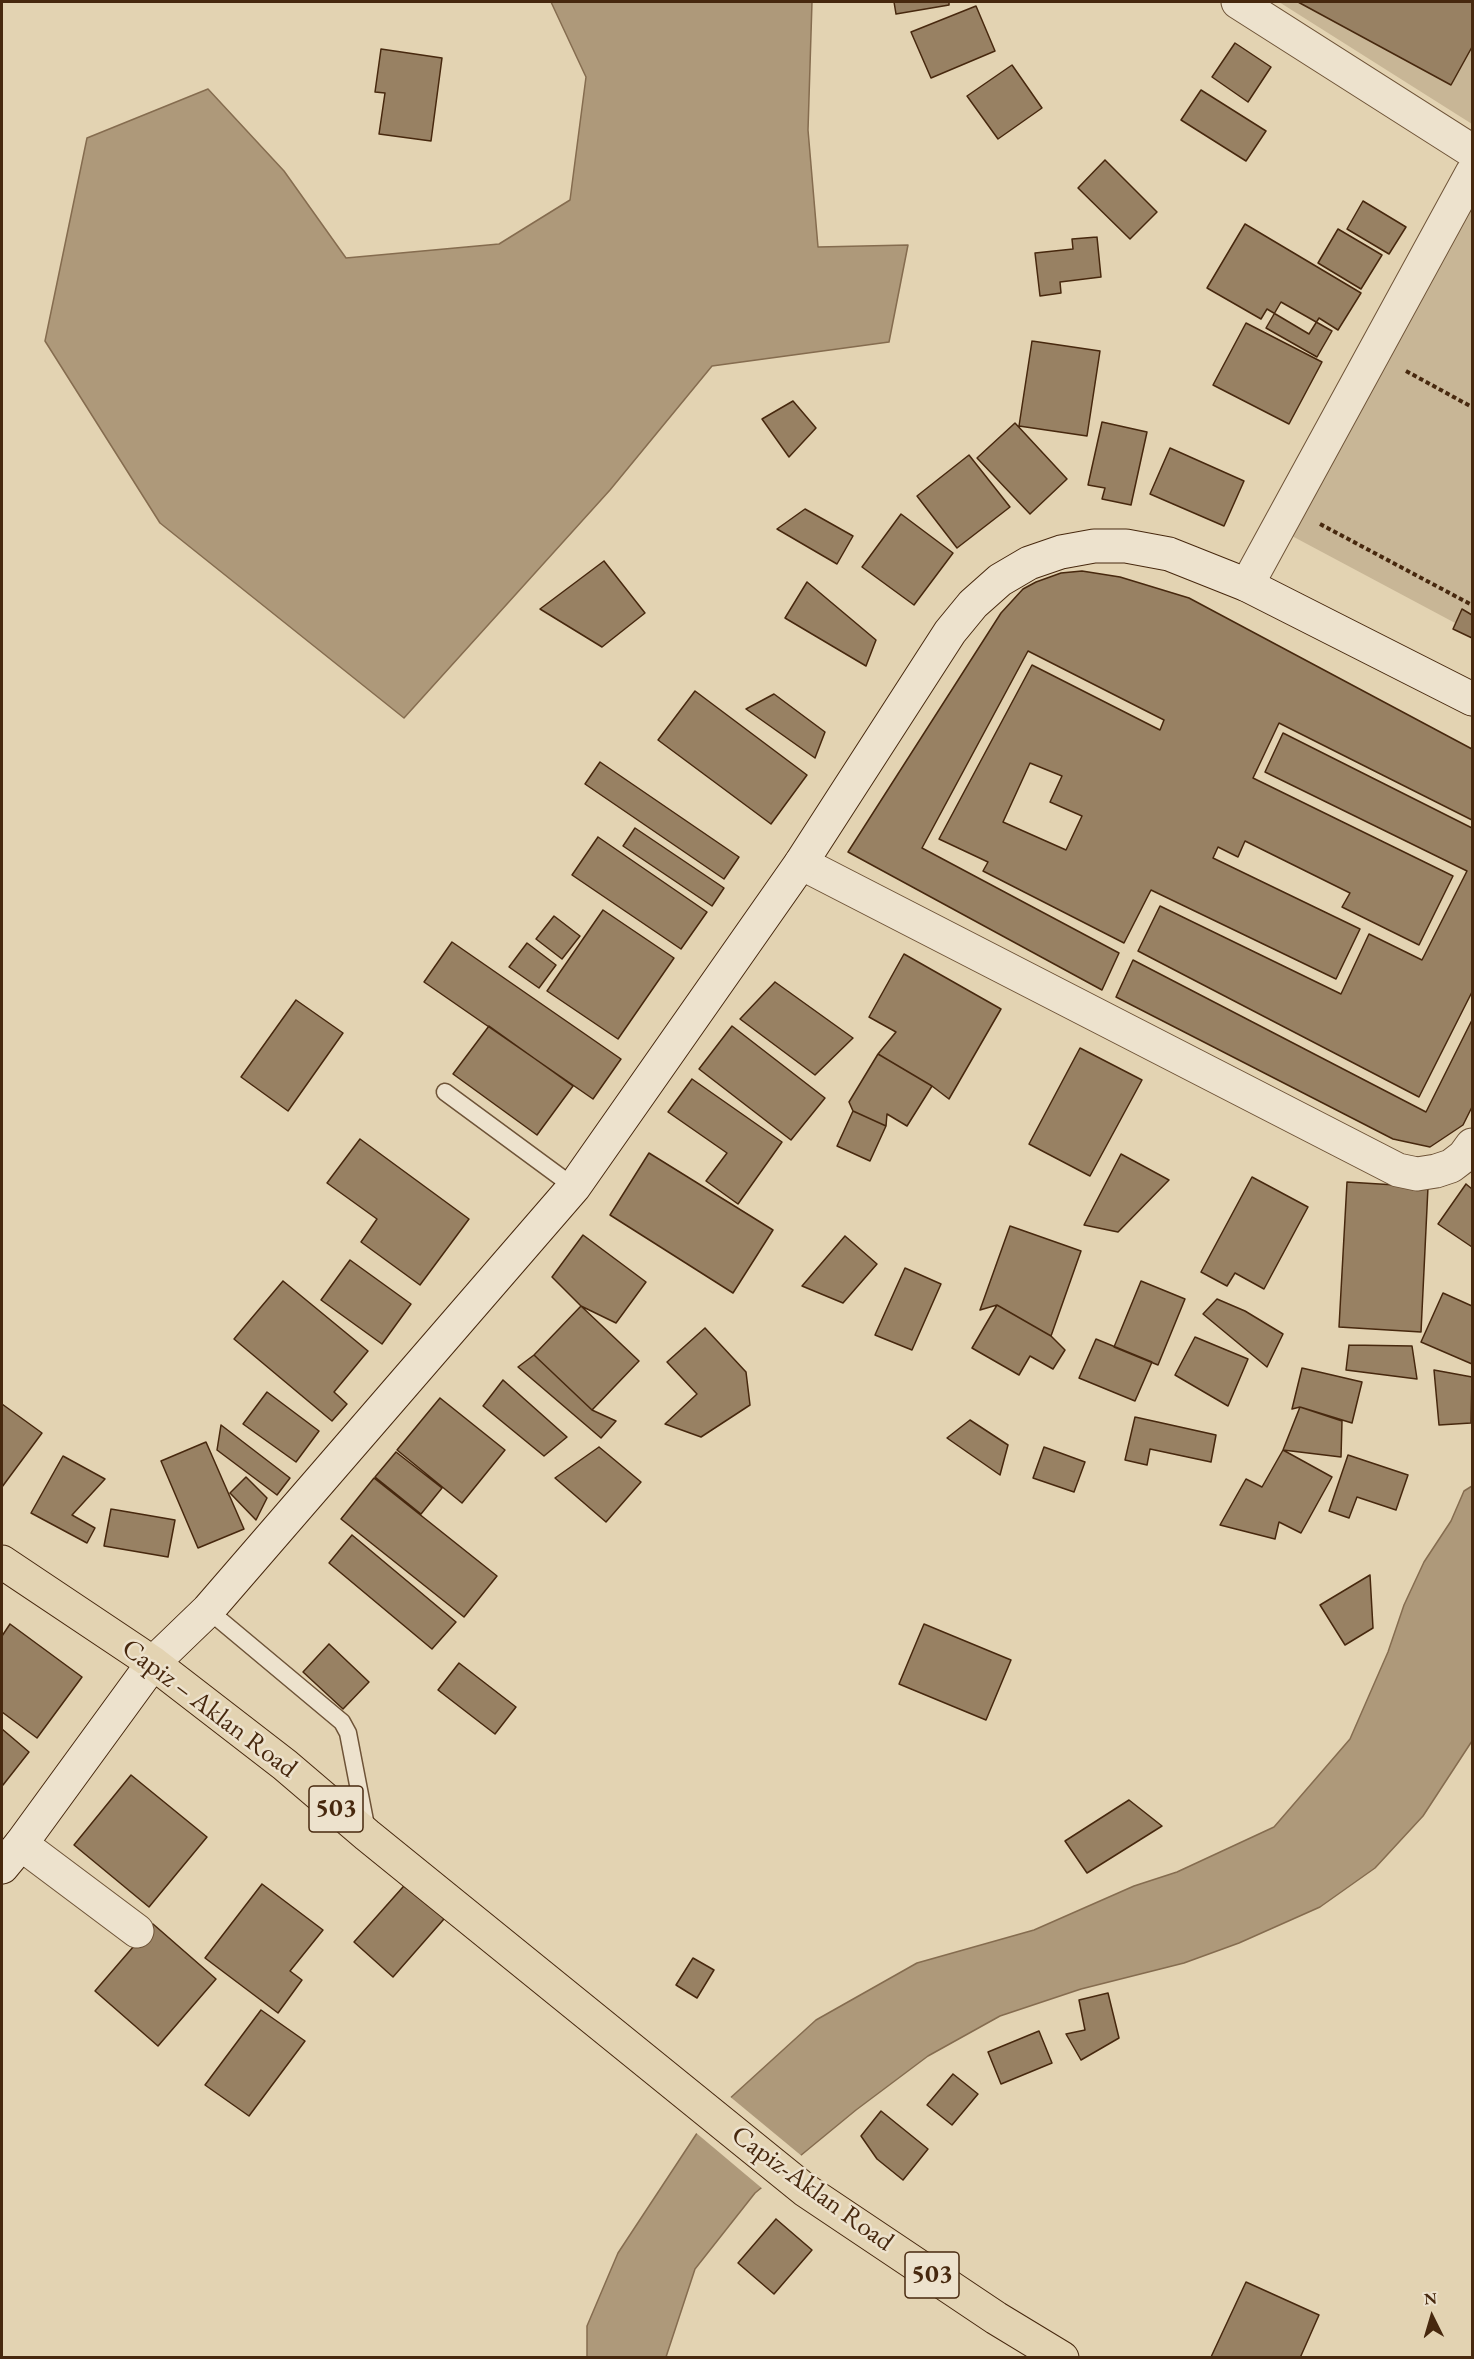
<!DOCTYPE html>
<html>
<head>
<meta charset="utf-8">
<style>
	body { margin:0 }
	#map { position:relative; width:1474px; height:2359px; overflow:hidden; background:#e3d3b2; font-family:"EB Garamond",serif }
	canvas { display:block }
	.frame { position:absolute; inset:0; border:3px solid #47280e; pointer-events:none }
	.north { position:absolute; left:1402px; top:2287px; width:60px; height:60px; -webkit-text-stroke:4px #ede2cd; paint-order:stroke; rotate:355deg; font-size:16px; font-weight:700; line-height:24px; text-align:center; color:#47280e }
	.north::after { content:''; display:block; margin:auto; width:21px; height:27px; background:#47280e; clip-path:polygon(50% 0,100% 100%,50% 72%,0 100%) }
</style>
</head>
<body>
<div id="map">
<canvas width="1474" height="2359"></canvas>
<div class="frame"></div>
<div class="north">N</div>
</div>
<script>
const ctx = document.querySelector('canvas').getContext('2d');
ctx.lineJoin = 'round';
function paint(path, color) { ctx.fillStyle = color; ctx.fill(path, 'evenodd'); }
const shape = rows => new Path2D(rows.map(r => 'M' + r).join(''));
function strokePath(path, color, width, dash) { ctx.strokeStyle = color; ctx.lineWidth = width; ctx.lineCap = dash ? 'butt' : 'round'; ctx.setLineDash(dash || []); ctx.stroke(path); }
function label(font, color, halo, rows, align = 'center') {
  ctx.font = font + ' "EB Garamond",serif'; ctx.lineWidth = 5; ctx.setLineDash([]); ctx.textBaseline = 'middle'; ctx.strokeStyle = halo; ctx.fillStyle = color; for (const [text, x, y, turn = 0] of rows) {
    ctx.save(); ctx.translate(x, y); ctx.rotate((+turn || 0) * Math.PI / 180); ctx.textAlign = isNaN(turn) ? turn : align; if (halo) ctx.strokeText(text, 0, 0); ctx.fillText(text, 0, 0); ctx.restore();
  }
}
const green = shape([
	[1279,2,1472,2,1472,124],
	[1472,195,1472,632,1292,536]
]);
const water = shape([
	[551,2,812,2,808,130,818,247,908,245,889,342,712,366,610,490,404,718,160,523,45,341,87,138,208,89,284,171,346,258,499,244,570,200,586,77,551,2],
	[1472,1486,1472,1741,1423,1816,1375,1868,1320,1907,1239,1943,1184,1963,1081,1989,1000,2016,928,2056,856,2110,755,2193,695,2269,666,2357,587,2358,587,2326,618,2253,705,2121,816,2020,917,1963,1034,1930,1134,1886,1177,1872,1274,1827,1350,1739,1388,1652,1404,1605,1424,1562,1451,1521,1464,1491,1472,1486]
]);
const pier = shape([
	[728,2095,803,2157,764,2190,695,2132,703,2119]
]);
const building = shape([
	[894,2,949,2,949,5,896,14,894,2],
	[1298,2,1472,2,1472,47,1451,85,1298,2],
	[976,6,995,51,931,78,911,32,976,6],
	[1235,43,1271,67,1248,102,1212,77,1235,43],
	[381,49,442,58,431,141,379,134,385,93,375,92,381,49],
	[1012,65,1042,108,998,139,967,96,1012,65],
	[1201,90,1266,131,1246,161,1181,120,1201,90],
	[1105,160,1157,212,1130,239,1078,188,1105,160],
	[1363,201,1406,227,1389,254,1347,229,1363,201],
	[1245,224,1361,293,1338,330,1319,318,1309,334,1267,309,1261,319,1207,288,1245,224],
	[1338,229,1382,255,1361,289,1318,263,1338,229],
	[1097,237,1101,277,1060,282,1061,293,1040,296,1035,253,1073,249,1072,239,1097,237],
	[1281,302,1332,331,1317,357,1266,328,1281,302],
	[1246,323,1322,362,1289,424,1213,385,1246,323],
	[1032,341,1100,351,1087,436,1019,426,1032,341],
	[793,401,816,428,789,457,762,419,793,401],
	[1102,422,1147,432,1131,505,1102,499,1105,488,1088,485,1102,422],
	[1015,423,1067,479,1030,514,977,458,1015,423],
	[1170,448,1244,481,1224,526,1150,494,1170,448],
	[969,455,1010,507,957,548,917,496,969,455],
	[805,509,853,536,837,564,777,529,805,509],
	[901,514,953,553,914,605,862,567,901,514],
	[604,561,645,613,602,647,540,609,604,561],
	[1082,571,1120,577,1189,598,1472,749,1472,820,1279,723,1253,778,1453,876,1419,945,1342,907,1350,893,1245,841,1238,857,1218,847,1213,858,1360,929,1336,979,1151,890,1124,943,983,871,988,862,939,839,1032,665,1160,730,1164,720,1028,651,922,848,1119,953,1102,990,848,852,1001,613,1023,589,1036,582,1061,573,1082,571],
	[1030,763,1062,776,1050,802,1082,816,1066,850,1003,822,1030,763],
	[807,582,876,640,866,666,785,618,807,582],
	[1462,609,1472,615,1472,638,1453,629,1462,609],
	[695,691,807,775,771,824,658,740,695,691],
	[774,694,825,732,815,758,746,709,774,694],
	[1283,733,1472,828,1472,992,1419,1097,1138,951,1160,906,1341,994,1369,934,1422,960,1467,871,1265,772,1283,733],
	[600,762,739,857,724,879,585,784,600,762],
	[635,828,724,888,712,906,623,846,635,828],
	[598,837,707,912,681,949,572,875,598,837],
	[603,910,674,958,618,1039,547,991,603,910],
	[554,916,580,936,562,959,536,939,554,916],
	[452,942,621,1059,593,1099,424,982,452,942],
	[527,943,556,965,539,988,509,967,527,943],
	[904,954,1001,1009,949,1099,932,1086,878,1054,896,1032,869,1017,904,954],
	[1133,960,1426,1112,1472,1020,1472,1107,1463,1125,1430,1147,1393,1139,1116,997,1133,960],
	[775,982,853,1038,815,1075,740,1019,775,982],
	[296,1000,343,1033,288,1111,241,1077,296,1000],
	[489,1026,573,1086,537,1135,453,1074,489,1026],
	[732,1026,825,1098,791,1140,699,1069,732,1026],
	[1080,1048,1142,1080,1090,1176,1029,1144,1080,1048],
	[878,1054,932,1086,907,1126,887,1114,886,1126,853,1111,849,1102,878,1054],
	[692,1079,782,1142,738,1204,706,1181,727,1153,668,1112,692,1079],
	[853,1111,886,1126,870,1161,837,1146,853,1111],
	[360,1139,469,1219,420,1285,361,1242,377,1219,327,1183,360,1139],
	[649,1153,773,1230,733,1293,610,1215,649,1153],
	[1121,1154,1169,1180,1118,1232,1084,1225,1121,1154],
	[1252,1177,1308,1207,1264,1289,1235,1273,1227,1286,1201,1272,1252,1177],
	[1347,1182,1428,1187,1421,1332,1339,1327,1347,1182],
	[1466,1184,1472,1189,1472,1247,1438,1224,1466,1184],
	[1010,1226,1081,1251,1051,1336,997,1305,980,1310,1010,1226],
	[583,1235,646,1282,616,1323,581,1306,552,1277,583,1235],
	[845,1236,877,1264,843,1303,802,1286,845,1236],
	[350,1260,411,1304,382,1344,321,1300,350,1260],
	[905,1268,941,1284,912,1350,875,1335,905,1268],
	[283,1281,368,1351,334,1392,347,1404,332,1421,234,1339,283,1281],
	[1141,1281,1185,1299,1158,1365,1114,1347,1141,1281],
	[1443,1293,1472,1306,1472,1364,1421,1342,1443,1293],
	[1217,1299,1245,1311,1283,1334,1267,1367,1203,1314,1217,1299],
	[997,1305,1051,1336,1065,1350,1053,1369,1030,1356,1019,1375,972,1348,997,1305],
	[581,1306,639,1361,592,1410,534,1355,581,1306],
	[705,1328,746,1372,750,1405,701,1437,665,1424,697,1394,667,1362,705,1328],
	[1195,1337,1248,1359,1228,1406,1175,1375,1195,1337],
	[1096,1339,1152,1362,1135,1401,1079,1378,1096,1339],
	[1349,1345,1412,1346,1417,1379,1346,1370,1349,1345],
	[534,1355,592,1410,616,1421,601,1438,518,1367,534,1355],
	[1302,1368,1362,1382,1352,1423,1300,1407,1292,1409,1302,1368],
	[1434,1370,1472,1377,1471,1423,1439,1425,1434,1370],
	[503,1380,567,1437,544,1456,483,1406,503,1380],
	[267,1392,319,1431,296,1462,243,1424,267,1392],
	[440,1398,505,1450,462,1503,397,1450,440,1398],
	[2,1404,42,1433,2,1487,2,1404],
	[1300,1407,1342,1421,1341,1457,1283,1450,1300,1407],
	[1135,1417,1216,1435,1211,1462,1150,1449,1147,1465,1125,1460,1135,1417],
	[970,1420,1008,1445,1000,1475,947,1438,970,1420],
	[221,1425,290,1478,277,1495,217,1450,221,1425],
	[206,1442,244,1529,198,1548,161,1461,206,1442],
	[599,1447,641,1482,606,1522,555,1478,599,1447],
	[1044,1447,1085,1462,1074,1492,1033,1478,1044,1447],
	[1283,1450,1332,1477,1301,1533,1279,1522,1275,1539,1220,1525,1246,1479,1262,1487,1283,1450],
	[396,1452,442,1488,421,1514,375,1477,396,1452],
	[1348,1455,1408,1475,1396,1510,1357,1497,1349,1518,1329,1511,1348,1455],
	[63,1456,105,1479,72,1515,95,1528,87,1543,31,1513,63,1456],
	[246,1477,267,1498,256,1520,230,1493,246,1477],
	[374,1478,497,1576,464,1617,341,1519,374,1478],
	[111,1509,175,1520,168,1557,104,1546,111,1509],
	[352,1535,456,1622,432,1649,329,1563,352,1535],
	[1370,1575,1373,1628,1345,1645,1320,1605,1370,1575],
	[10,1624,82,1677,37,1738,2,1712,2,1636,10,1624],
	[924,1624,1011,1660,986,1720,899,1684,924,1624],
	[329,1644,369,1682,343,1709,303,1672,329,1644],
	[459,1663,516,1707,495,1734,438,1690,459,1663],
	[2,1729,29,1752,3,1785,2,1784,2,1729],
	[131,1775,207,1837,149,1907,74,1845,131,1775],
	[1129,1800,1162,1826,1087,1873,1065,1841,1129,1800],
	[411,1878,451,1911,393,1977,354,1942,411,1878],
	[262,1884,323,1930,290,1971,302,1980,278,2013,205,1958,262,1884],
	[153,1924,216,1979,158,2046,95,1991,153,1924],
	[693,1958,714,1970,697,1998,676,1985,693,1958],
	[1108,1993,1119,2038,1081,2060,1066,2034,1085,2030,1079,2000,1108,1993],
	[261,2010,305,2041,249,2116,205,2085,261,2010],
	[1039,2031,1052,2063,1001,2084,988,2052,1039,2031],
	[953,2074,978,2094,952,2125,927,2105,953,2074],
	[881,2111,928,2149,903,2180,877,2159,861,2136,881,2111],
	[776,2219,812,2250,774,2294,738,2263,776,2219],
	[1246,2282,1319,2315,1300,2358,1211,2357,1246,2282]
]);
const path = shape([
	[1406,371,1472,407],
	[1320,524,1472,605]
]);
const service = shape([
	[445,1092,574,1187],
	[208,1610,342,1722,348,1733,367,1831]
]);
const minor = shape([
	[1238,2,1472,151],
	[1247,585,1472,173],
	[801,863,1398,1170,1417,1174,1436,1171,1451,1166,1464,1156,1472,1145],
	[21,1844,137,1931]
]);
const secondary = shape([
	[2,1867,21,1844,153,1663,208,1610,574,1187,801,863,950,632,973,604,1000,580,1029,563,1061,552,1094,546,1126,546,1169,554,1247,585,1472,699]
]);
const primary = shape([
	[2,1562,153,1663,285,1765,367,1835,805,2190,996,2318,1062,2358]
]);
const shields = [
	[336,1809,54],
	[932,2275,54]
];
const shieldNames = [
	["503",336,1809],
	["503",932,2275]
];
const streetNames = [
	["Capiz – Aklan Road",209,1709,37],
	["Capiz-Aklan Road",812,2189,36]
];
paint(green, '#c8b696');
paint(water, '#ae997a');
strokePath(water, '#856c4f', 1.5);
paint(pier, '#e3d3b2');
paint(building, '#988163');
strokePath(building, '#47280e', 1.5);
strokePath(service, '#6e5337', 19);
strokePath(minor, '#6e5337', 35);
strokePath(secondary, '#47280e', 35);
strokePath(primary, '#47280e', 35);
strokePath(path, '#47280e', 4, [4.5, 3]);
strokePath(service, '#ede2cd', 16);
strokePath(minor, '#ede2cd', 33);
strokePath(secondary, '#ede2cd', 33);
strokePath(primary, '#e3d3b2', 33);
for (const [x, y, w] of shields) { const box = new Path2D(); box.roundRect(x - w / 2, y - 23, w, 46, 4.5); ctx.fillStyle = '#ede2cd'; ctx.fill(box); strokePath(box, '#47280e', 1.5); }
label('bold 26px', '#47280e', null, shieldNames);
label('27px', '#47280e', '#ede2cd', streetNames);
</script>
</body>
</html>
